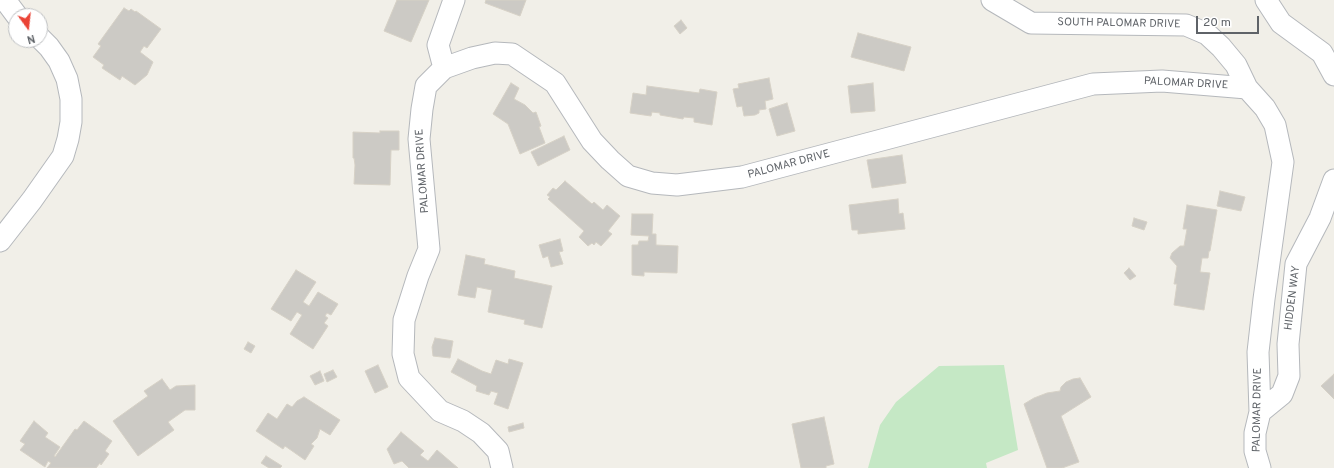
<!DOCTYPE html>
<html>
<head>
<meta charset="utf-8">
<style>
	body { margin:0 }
	#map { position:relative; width:1334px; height:468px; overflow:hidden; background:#f1efe8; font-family:Overpass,sans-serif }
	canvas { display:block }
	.north { position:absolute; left:8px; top:8px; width:40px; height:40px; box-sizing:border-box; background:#fff; border:1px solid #bfc1c3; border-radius:50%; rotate:165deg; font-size:11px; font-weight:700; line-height:16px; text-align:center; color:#5f6368 }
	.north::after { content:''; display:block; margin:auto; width:14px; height:18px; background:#ea4335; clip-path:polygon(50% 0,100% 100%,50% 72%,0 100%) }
	.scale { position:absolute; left:1196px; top:16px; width:63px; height:18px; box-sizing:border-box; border:2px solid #5f6368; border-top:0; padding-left:5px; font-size:12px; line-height:14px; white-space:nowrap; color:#5f6368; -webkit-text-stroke:3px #fff; paint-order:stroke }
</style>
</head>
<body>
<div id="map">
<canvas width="1334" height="468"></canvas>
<div class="north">N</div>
<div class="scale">20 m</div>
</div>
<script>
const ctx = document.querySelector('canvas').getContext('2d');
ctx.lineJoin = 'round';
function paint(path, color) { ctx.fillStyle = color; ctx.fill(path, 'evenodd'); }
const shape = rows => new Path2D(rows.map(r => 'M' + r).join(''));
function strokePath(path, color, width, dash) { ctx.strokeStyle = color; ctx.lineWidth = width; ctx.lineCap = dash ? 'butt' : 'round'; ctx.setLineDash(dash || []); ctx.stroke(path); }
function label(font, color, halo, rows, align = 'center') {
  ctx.font = font + ' Overpass,sans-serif'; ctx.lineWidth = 3; ctx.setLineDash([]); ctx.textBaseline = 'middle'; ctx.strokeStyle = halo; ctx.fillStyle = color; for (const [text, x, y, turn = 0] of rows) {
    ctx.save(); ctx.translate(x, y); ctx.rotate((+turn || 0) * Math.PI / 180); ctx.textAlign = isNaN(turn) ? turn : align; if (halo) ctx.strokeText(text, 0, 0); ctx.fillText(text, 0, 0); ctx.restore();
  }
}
const green = shape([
	[1004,365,1018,450,986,463,987,468,868,468,880,425,896,402,939,366]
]);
const building = shape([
	[397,0,429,0,411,42,384,31,397,0],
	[486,0,526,0,520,16,485,3,486,0],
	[124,8,129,11,131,9,135,12,136,11,161,29,147,48,144,46,140,52,153,62,147,75,135,85,122,76,120,80,102,68,104,65,93,57,101,46,98,44,124,8],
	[681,20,687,28,680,34,674,26,681,20],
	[858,33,911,47,904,71,851,57,858,33],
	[769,78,773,99,765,101,766,109,759,110,759,113,755,115,744,116,742,106,737,107,733,89,739,88,738,84,769,78],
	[511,83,519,88,514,99,525,105,533,113,536,112,541,126,539,127,545,143,520,154,508,124,493,114,511,83],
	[873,83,875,111,851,113,848,86,873,83],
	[647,86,699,93,700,89,717,92,712,125,694,122,694,118,684,117,683,119,660,115,660,113,652,112,651,116,630,113,633,93,646,95,647,86],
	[787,103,795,131,777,136,769,109,787,103],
	[380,131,399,131,399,150,391,150,390,185,354,184,355,165,354,158,353,158,353,132,380,133,380,131],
	[564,136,570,150,538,166,531,152,564,136],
	[902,155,906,183,872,188,867,160,902,155],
	[565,181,592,204,594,202,603,210,607,205,620,216,608,231,612,234,601,246,596,242,594,245,592,243,588,246,579,237,584,231,548,199,550,197,547,195,553,188,556,190,565,181],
	[1220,191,1245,197,1241,211,1217,206,1220,191],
	[898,199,899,214,903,213,905,229,858,234,858,230,852,230,849,205,898,199],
	[1187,205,1217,210,1210,251,1209,251,1208,258,1202,258,1200,272,1210,273,1204,310,1174,305,1177,284,1174,284,1177,266,1170,258,1172,253,1180,246,1184,246,1187,229,1183,229,1187,205],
	[632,214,653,214,652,234,656,234,656,245,678,246,677,273,644,272,644,276,632,275,632,245,638,245,639,241,648,241,649,236,631,235,632,214],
	[1134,218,1147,222,1144,230,1132,226,1134,218],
	[560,239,563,251,559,252,563,264,551,267,548,256,543,258,539,245,560,239],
	[466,255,485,259,484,264,515,271,514,278,552,286,542,328,524,324,525,320,488,312,492,290,477,287,475,298,458,295,466,255],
	[1129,268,1136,276,1130,280,1124,273,1129,268],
	[296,270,316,282,303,302,309,306,318,292,338,304,331,315,327,313,325,316,328,318,324,323,328,326,313,349,290,334,302,315,297,312,291,321,271,309,296,270],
	[435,338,453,341,450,358,433,356,432,347,435,338],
	[248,342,255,346,251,353,244,349,248,342],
	[458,359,482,371,491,374,496,360,508,364,509,359,523,363,508,409,494,404,498,393,491,391,489,395,476,391,477,386,451,372,458,359],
	[378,365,388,387,375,393,365,371,378,365],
	[333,370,337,377,327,382,324,374,333,370],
	[320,371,324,381,315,385,310,376,320,371],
	[1334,374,1334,399,1321,386,1334,374],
	[1080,378,1091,397,1061,416,1079,462,1062,468,1047,468,1024,404,1034,398,1047,393,1060,391,1061,387,1066,382,1073,379,1080,378],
	[162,379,170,390,176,386,195,385,195,410,185,410,168,422,174,430,138,456,113,421,148,396,144,391,162,379],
	[304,397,340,420,330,435,320,429,317,438,311,444,314,446,305,460,285,446,283,449,256,431,268,413,277,419,287,404,292,407,297,401,304,397],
	[824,417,834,464,826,466,826,468,801,468,792,424,824,417],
	[34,421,48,433,45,437,60,447,54,456,55,457,75,429,77,430,84,421,112,441,105,451,109,454,101,465,100,463,96,468,47,468,51,463,48,461,45,467,20,450,25,444,20,441,34,421],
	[523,423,524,428,509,432,508,427,523,423],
	[401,432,424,451,420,455,428,461,437,450,458,468,409,468,402,461,394,464,387,449,401,432],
	[266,456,282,466,280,468,269,468,261,463,266,456]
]);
const minor = shape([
	[5,0,17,16],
	[992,0,1031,23,1186,25,1207,34,1221,47,1236,65,1247,88,1265,108,1275,125,1283,162,1264,299,1258,352,1260,412,1255,433,1255,451,1260,468],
	[1266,0,1281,23,1322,53,1334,75],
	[444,68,438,45,454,0],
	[0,241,32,200,63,156,68,139,71,122,71,99,67,79,59,61,49,47,40,38],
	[1260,412,1282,394,1289,376,1288,344,1296,264,1320,218,1334,180],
	[502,468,498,451,481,433,463,421,440,411,409,378,403,354,404,320,418,276,429,249,419,139,422,109,426,86,444,68,472,58,495,53,512,54,555,83,592,141,610,160,628,176,652,183,677,185,742,177,1093,84,1162,81,1247,88]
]);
const streetNames = [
	["SOUTH PALOMAR DRIVE",1119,24,1],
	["PALOMAR DRIVE",1186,84,3],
	["PALOMAR DRIVE",789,165,-15],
	["PALOMAR DRIVE",423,171,-94],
	["HIDDEN WAY",1293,298,-83],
	["PALOMAR DRIVE",1258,410,-89]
];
paint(green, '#c5e8c5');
paint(building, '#cccac5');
strokePath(building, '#d6d1c6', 1);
strokePath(minor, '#b5b8bc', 23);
strokePath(minor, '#fff', 21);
label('11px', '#5f6368', '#fff', streetNames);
</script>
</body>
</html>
